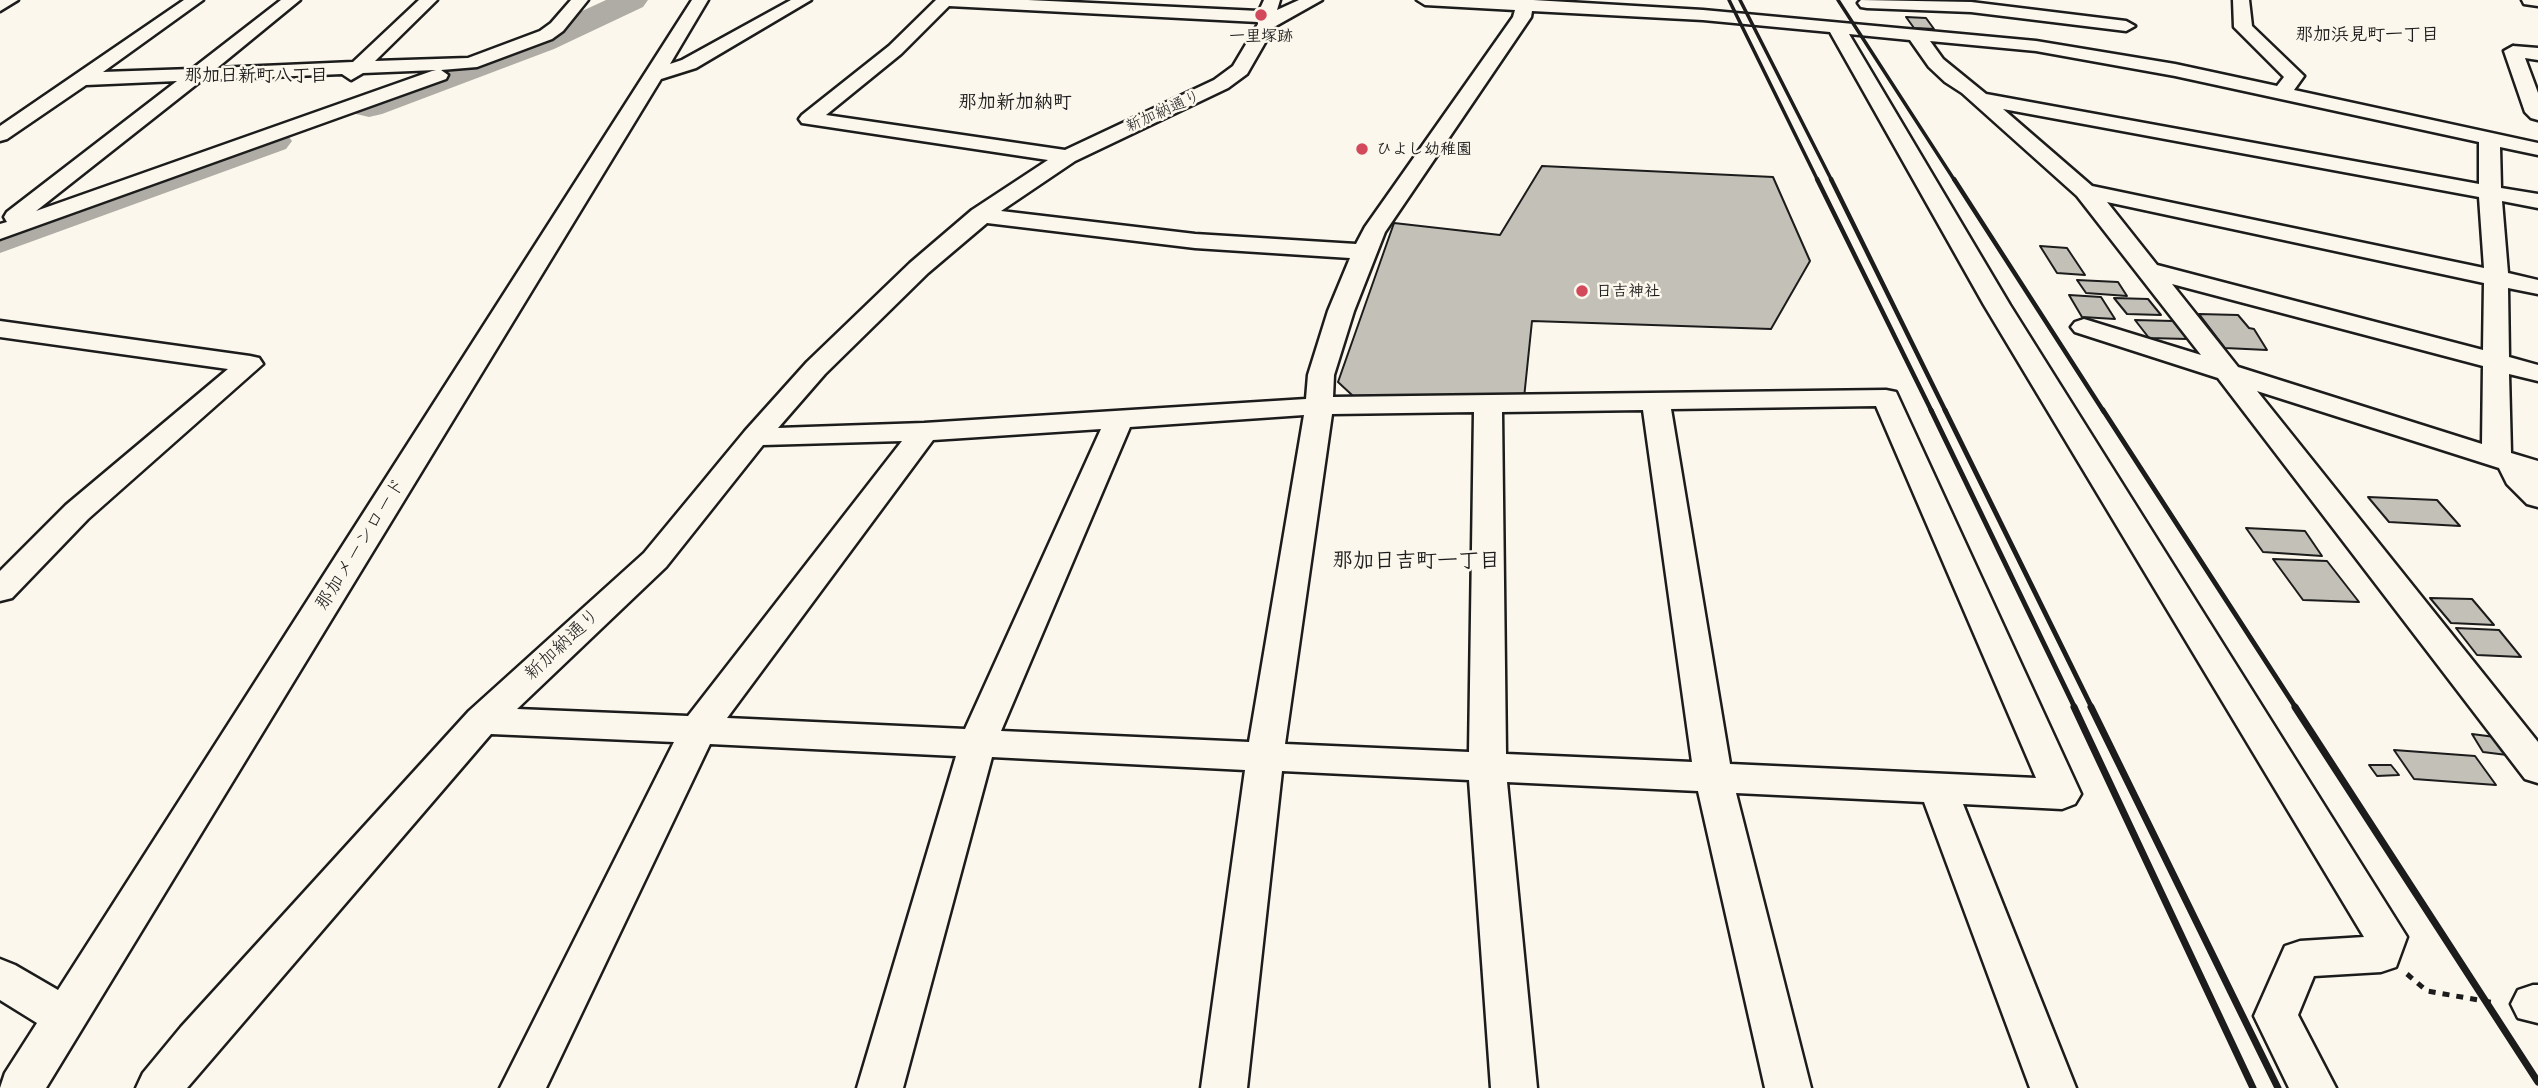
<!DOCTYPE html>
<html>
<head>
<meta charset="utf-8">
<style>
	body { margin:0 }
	canvas { display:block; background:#fbf7ec }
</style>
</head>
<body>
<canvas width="2538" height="1088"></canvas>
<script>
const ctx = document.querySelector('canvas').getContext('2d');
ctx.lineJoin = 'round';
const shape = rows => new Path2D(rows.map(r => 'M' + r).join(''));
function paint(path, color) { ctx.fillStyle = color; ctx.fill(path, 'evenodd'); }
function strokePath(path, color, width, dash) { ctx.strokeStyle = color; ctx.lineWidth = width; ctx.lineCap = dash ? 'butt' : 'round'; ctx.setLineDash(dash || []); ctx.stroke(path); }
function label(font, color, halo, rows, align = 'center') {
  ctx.font = font + ' Mali,"Klee One",sans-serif'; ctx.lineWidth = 5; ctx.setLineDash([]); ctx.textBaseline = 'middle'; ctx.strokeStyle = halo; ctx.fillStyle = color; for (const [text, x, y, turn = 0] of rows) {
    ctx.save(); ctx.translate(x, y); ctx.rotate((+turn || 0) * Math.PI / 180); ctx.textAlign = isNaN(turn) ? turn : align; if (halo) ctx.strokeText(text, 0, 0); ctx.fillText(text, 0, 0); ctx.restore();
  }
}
const river = shape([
	[606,0,648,0,643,7,554,49,382,114,369,117,356,114,350,106,356,98,530,35,606,0],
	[272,129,286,133,292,141,286,149,0,253,0,225,272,129]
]);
const building = shape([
	[1906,17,1926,18,1934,29,1914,28,1906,17],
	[1542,166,1773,177,1810,261,1771,329,1532,321,1524,398,1353,396,1338,382,1394,223,1500,235,1542,166],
	[2040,246,2067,248,2085,275,2057,273,2040,246],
	[2077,280,2118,282,2127,296,2086,293,2077,280],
	[2069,295,2101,297,2115,319,2082,317,2069,295],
	[2114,298,2148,299,2161,315,2127,314,2114,298],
	[2199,314,2238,315,2249,328,2254,329,2267,350,2225,348,2199,314],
	[2135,320,2173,321,2187,339,2149,338,2135,320],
	[2368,497,2437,500,2460,526,2389,522,2368,497],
	[2246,528,2305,531,2322,556,2263,552,2246,528],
	[2273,559,2327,561,2359,602,2303,600,2273,559],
	[2430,598,2472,599,2494,625,2451,623,2430,598],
	[2456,628,2499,630,2521,657,2477,655,2456,628],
	[2472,734,2495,737,2507,755,2483,752,2472,734],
	[2394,750,2475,756,2496,785,2414,779,2394,750],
	[2369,765,2391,765,2399,775,2377,776,2369,765]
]);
const path = shape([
	[2407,974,2427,991,2496,1003]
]);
const minor = shape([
	[0,0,18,0,0,11,0,0],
	[184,0,203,0,103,72,192,69,281,0,300,0,217,68,353,62,419,0,437,0,375,61,468,58,540,31,551,23,571,0,588,0,563,31,552,39,477,67,441,70,448,75,446,79,0,239,0,224,7,222,4,217,7,212,177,81,86,85,7,139,0,141,0,126,184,0],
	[436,70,432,71,36,211,202,80,342,74,351,80,363,73,436,70],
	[692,0,708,0,670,64,682,60,791,0,811,0,696,68,661,79,46,1088,0,1088,5,1073,37,1023,0,1000,0,959,15,965,58,990,692,0],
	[936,0,1028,0,1259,11,1264,0,1280,0,1277,10,1299,0,1322,0,1274,27,1247,74,1228,88,1075,161,1001,211,1195,234,1356,244,1365,227,1513,17,1515,10,1425,5,1417,0,1533,0,1703,10,2036,41,2175,64,2277,86,2284,77,2234,27,2233,0,2249,0,2252,26,2304,76,2294,90,2538,143,2538,155,2500,147,2501,188,2538,194,2538,208,2502,201,2508,273,2538,280,2538,294,2508,288,2509,357,2538,365,2538,381,2509,374,2511,453,2538,461,2538,507,2527,504,2507,484,2499,468,2257,391,2538,742,2538,783,2525,779,2218,378,2075,332,2071,327,2075,322,2084,319,2201,355,2077,196,1962,93,1945,82,1929,67,1910,40,1849,34,2010,305,2407,937,2396,967,2381,972,2314,976,2298,1015,2336,1088,2289,1088,2254,1016,2285,946,2300,941,2364,937,1984,305,1830,32,1703,20,1532,11,1531,17,1385,232,1354,311,1334,375,1333,397,1886,390,1896,392,2081,794,2075,804,2062,809,1963,804,2076,1088,2030,1088,1924,802,1736,793,1811,1088,1765,1088,1698,791,1507,782,1537,1088,1491,1088,1469,780,1282,771,1247,1088,1201,1088,1245,770,992,757,903,1088,857,1088,956,756,710,744,546,1088,500,1088,674,742,491,734,187,1088,136,1088,143,1073,181,1027,469,711,644,553,745,431,807,362,910,263,972,210,1048,160,802,123,799,119,802,115,889,46,936,0],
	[949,6,1258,22,1258,24,1233,66,1214,80,1065,150,826,115,901,54,949,6],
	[1930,41,2036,51,2175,76,2479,142,2479,184,1986,94,1943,59,1930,41],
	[2003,109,2479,197,2484,268,2092,186,2003,109],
	[2107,202,2484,283,2483,350,2157,265,2107,202],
	[987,223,1195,248,1350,258,1328,311,1308,375,1306,399,924,423,778,428,825,374,928,273,987,223],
	[2172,284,2483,366,2482,444,2238,367,2172,284],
	[1876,406,2036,778,1730,764,1671,409,1876,406],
	[1643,410,1692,762,1506,754,1502,412,1643,410],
	[1474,412,1469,752,1285,744,1332,414,1474,412],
	[1304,415,1249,742,1001,731,1130,427,1304,415],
	[1101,429,965,729,727,718,933,440,1101,429],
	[902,441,688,716,517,709,666,567,763,445,902,441],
	[1861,0,1971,2,2126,21,2135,26,2126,31,1971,12,1867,8,1861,7,1858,3,1861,0],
	[2522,0,2538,0,2538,6,2524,4,2522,0],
	[2513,46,2538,48,2538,60,2525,58,2538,93,2538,120,2531,118,2525,112,2504,51,2513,46],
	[0,321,250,356,259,358,263,364,88,519,12,598,0,601,0,571,66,505,228,369,0,337,0,321],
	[2533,985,2538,985,2538,1023,2518,1018,2511,1004,2518,990,2533,985]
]);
const railFar3 = shape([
	[1729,0,1818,181],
	[1740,0,1832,181],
	[1838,0,1955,181]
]);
const railFar2 = shape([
	[1817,179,1932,412],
	[1831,179,1946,412],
	[1954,179,2104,412]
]);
const railFar1 = shape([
	[1931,410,2075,708],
	[1945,410,2092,708],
	[2103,410,2296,708]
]);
const rail = shape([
	[2074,707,2253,1088],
	[2091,707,2278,1088],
	[2295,707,2538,1082]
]);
const markers = [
	[1261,15,7,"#d1495b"],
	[1362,149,7,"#d1495b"],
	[1582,291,7,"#d1495b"]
];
const farPoinames = [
	["一里塚跡",1261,36,"center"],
	["ひよし幼稚園",1376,149],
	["日吉神社",1596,291]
];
const farStreetnames = [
	["新加納通り",1163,111,-24]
];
const farNeighbourhoodnames = [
	["那加浜見町一丁目",2367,34],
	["那加日新町八丁目",256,75]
];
const farQuarternames = [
	["那加新加納町",1015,102]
];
const streetNames = [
	["那加メーンロード",360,544,-58],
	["新加納通り",562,644,-43]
];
const neighbourhoodNames = [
	["那加日吉町一丁目",1416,561]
];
paint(river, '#afaca5');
paint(building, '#c3c0b8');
strokePath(building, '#1c1c1c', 2);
strokePath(minor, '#1c1c1c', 5);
strokePath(path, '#1c1c1c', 5, [7, 7]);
paint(minor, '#fbf7ec');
strokePath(railFar3, '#1c1c1c', 3.5);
strokePath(railFar2, '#1c1c1c', 4.5);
strokePath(railFar1, '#1c1c1c', 5);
strokePath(rail, '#1c1c1c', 7);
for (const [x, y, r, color] of markers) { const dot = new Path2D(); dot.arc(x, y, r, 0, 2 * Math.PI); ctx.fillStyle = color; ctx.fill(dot); strokePath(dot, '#fbf7ec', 2.5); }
label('bold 16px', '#1c1c1c', '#fbf7ec', farPoinames, 'left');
label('16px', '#1c1c1c', '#fbf7ec', farStreetnames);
label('bold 18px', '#1c1c1c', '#fbf7ec', farNeighbourhoodnames);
label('bold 19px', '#1c1c1c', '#fbf7ec', farQuarternames);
label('19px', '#1c1c1c', '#fbf7ec', streetNames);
label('bold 21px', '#1c1c1c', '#fbf7ec', neighbourhoodNames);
</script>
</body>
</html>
